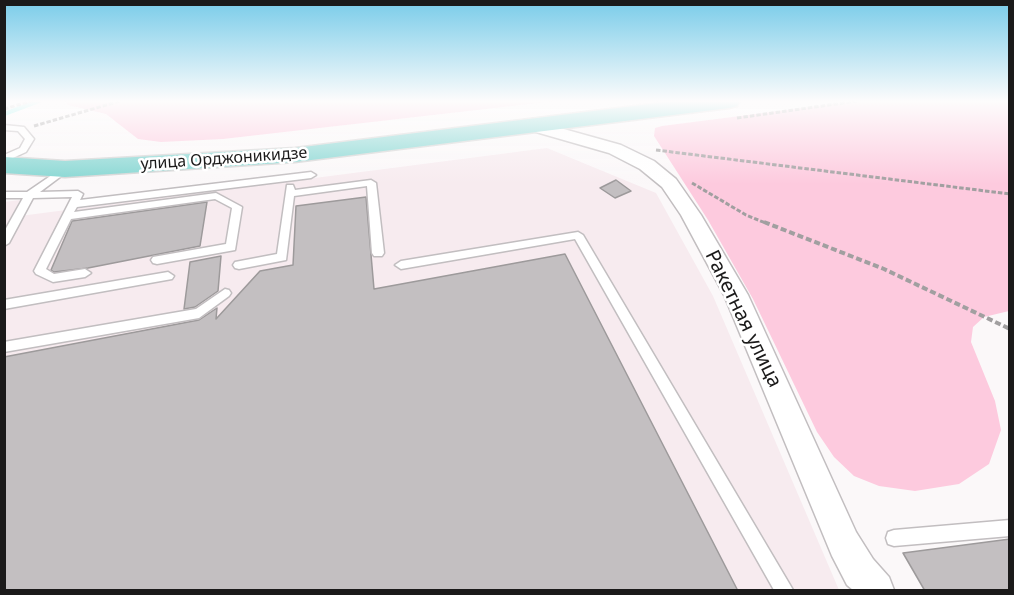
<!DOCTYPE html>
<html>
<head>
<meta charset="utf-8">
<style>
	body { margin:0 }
	#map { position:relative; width:1014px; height:595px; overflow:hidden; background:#fbf8f9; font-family:"Noto Sans",sans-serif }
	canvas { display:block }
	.frame { position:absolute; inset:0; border:6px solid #1b1a1a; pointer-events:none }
</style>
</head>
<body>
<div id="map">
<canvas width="1014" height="595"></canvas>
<div class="frame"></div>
</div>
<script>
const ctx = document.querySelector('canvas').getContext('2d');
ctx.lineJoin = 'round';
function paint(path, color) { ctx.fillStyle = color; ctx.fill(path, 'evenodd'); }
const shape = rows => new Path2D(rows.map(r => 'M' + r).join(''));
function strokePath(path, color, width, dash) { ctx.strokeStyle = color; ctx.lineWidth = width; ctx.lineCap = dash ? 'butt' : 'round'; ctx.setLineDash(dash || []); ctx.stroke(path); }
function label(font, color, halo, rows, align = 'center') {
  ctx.font = font + ' "Noto Sans",sans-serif'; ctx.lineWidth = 5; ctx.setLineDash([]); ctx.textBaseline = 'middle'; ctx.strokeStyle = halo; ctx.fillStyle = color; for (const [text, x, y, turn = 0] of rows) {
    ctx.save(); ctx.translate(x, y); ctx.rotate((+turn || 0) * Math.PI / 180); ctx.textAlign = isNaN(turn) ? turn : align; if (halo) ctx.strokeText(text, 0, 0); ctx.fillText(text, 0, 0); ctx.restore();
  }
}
const built = shape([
	[547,148,656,193,713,296,839,590,5,590,4,202,20,200,12,217]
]);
const green = shape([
	[65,101,556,101,223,139,161,142,138,139,106,114,68,105],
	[857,101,1009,101,1009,311,984,317,973,327,971,342,995,401,1001,430,989,464,959,484,915,491,879,486,854,476,834,457,817,432,753,299,708,220,654,136,655,128,662,126]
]);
const stream = shape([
	[4,114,39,101]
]);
const building = shape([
	[616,180,631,191,615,198,600,188,616,180],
	[366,197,374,289,565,254,738,591,4,591,4,357,199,320,217,308,216,319,260,271,293,265,296,206,366,197],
	[207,202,200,246,88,268,54,272,51,270,72,221,207,202],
	[221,256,218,291,195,307,184,309,190,262,221,256],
	[1010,539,1010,591,925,591,903,553,1010,539]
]);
const pathFar1 = shape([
	[4,109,31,101],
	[737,118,857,101],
	[34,126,120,101],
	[656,150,1010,194],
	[692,183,746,215,768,224]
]);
const path = shape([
	[764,222,884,269,1010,329]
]);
const service = shape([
	[4,125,24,127,34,139,26,152,4,162,4,155,20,148,25,139,18,131,4,130,4,125],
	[65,166,70,169,68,171,40,192,78,191,83,194,80,200,311,172,316,175,311,178,77,207,74,212,216,193,242,207,235,250,157,264,153,263,151,260,153,257,226,244,232,208,215,199,71,219,46,269,54,274,85,269,91,273,85,277,53,282,36,274,34,271,72,197,33,198,9,243,4,246,4,232,23,198,4,198,4,192,27,192,65,166],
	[371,180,376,183,384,253,382,256,374,256,372,253,367,186,294,196,286,260,239,269,235,268,233,265,235,262,277,254,287,185,293,185,295,190,371,180],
	[578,232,583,235,793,590,774,590,575,239,401,269,395,265,401,261,578,232],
	[168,272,174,276,172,279,4,309,4,300,168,272],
	[225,289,229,290,231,293,229,296,199,318,4,352,4,342,196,309,225,289],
	[1010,520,1010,536,894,546,888,544,886,538,888,532,894,530,1010,520]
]);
const minor = shape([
	[535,121,621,145,654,161,676,179,701,215,748,295,856,532,873,559,889,577,894,590,853,590,847,585,832,556,724,295,681,215,662,187,640,169,609,153,529,130,527,126,529,122,535,121]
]);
const primary = shape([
	[674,101,740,101,737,106,729,108,295,162,65,177,4,173,4,157,65,161,295,148,674,101]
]);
const farStreetnames = [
	["улица Орджоникидзе",224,159,-4]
];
const streetNames = [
	["Ракетная улица",743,319,64]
];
paint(built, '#f7ebef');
paint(green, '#fdcade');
strokePath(stream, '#73f1ea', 4.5);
paint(building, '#c3bfc1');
strokePath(building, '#9d9a9b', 1.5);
strokePath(service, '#c2bec0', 3);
strokePath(minor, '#c2bec0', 3);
strokePath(primary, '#d6d6d6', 3);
strokePath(pathFar1, '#a19fa0', 3, [4.5, 2]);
strokePath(path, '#a19fa0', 4, [6, 3]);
paint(service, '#fff');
paint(minor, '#fff');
paint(primary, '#85d6d2');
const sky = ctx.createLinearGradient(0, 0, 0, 184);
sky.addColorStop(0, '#79cce9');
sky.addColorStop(0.55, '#fdfcfc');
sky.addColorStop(1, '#fdfcfc00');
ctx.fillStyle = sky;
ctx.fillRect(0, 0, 1014, 184);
label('16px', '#1b1a1a', '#fff', farStreetnames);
label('20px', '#1b1a1a', '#fff', streetNames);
</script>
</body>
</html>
